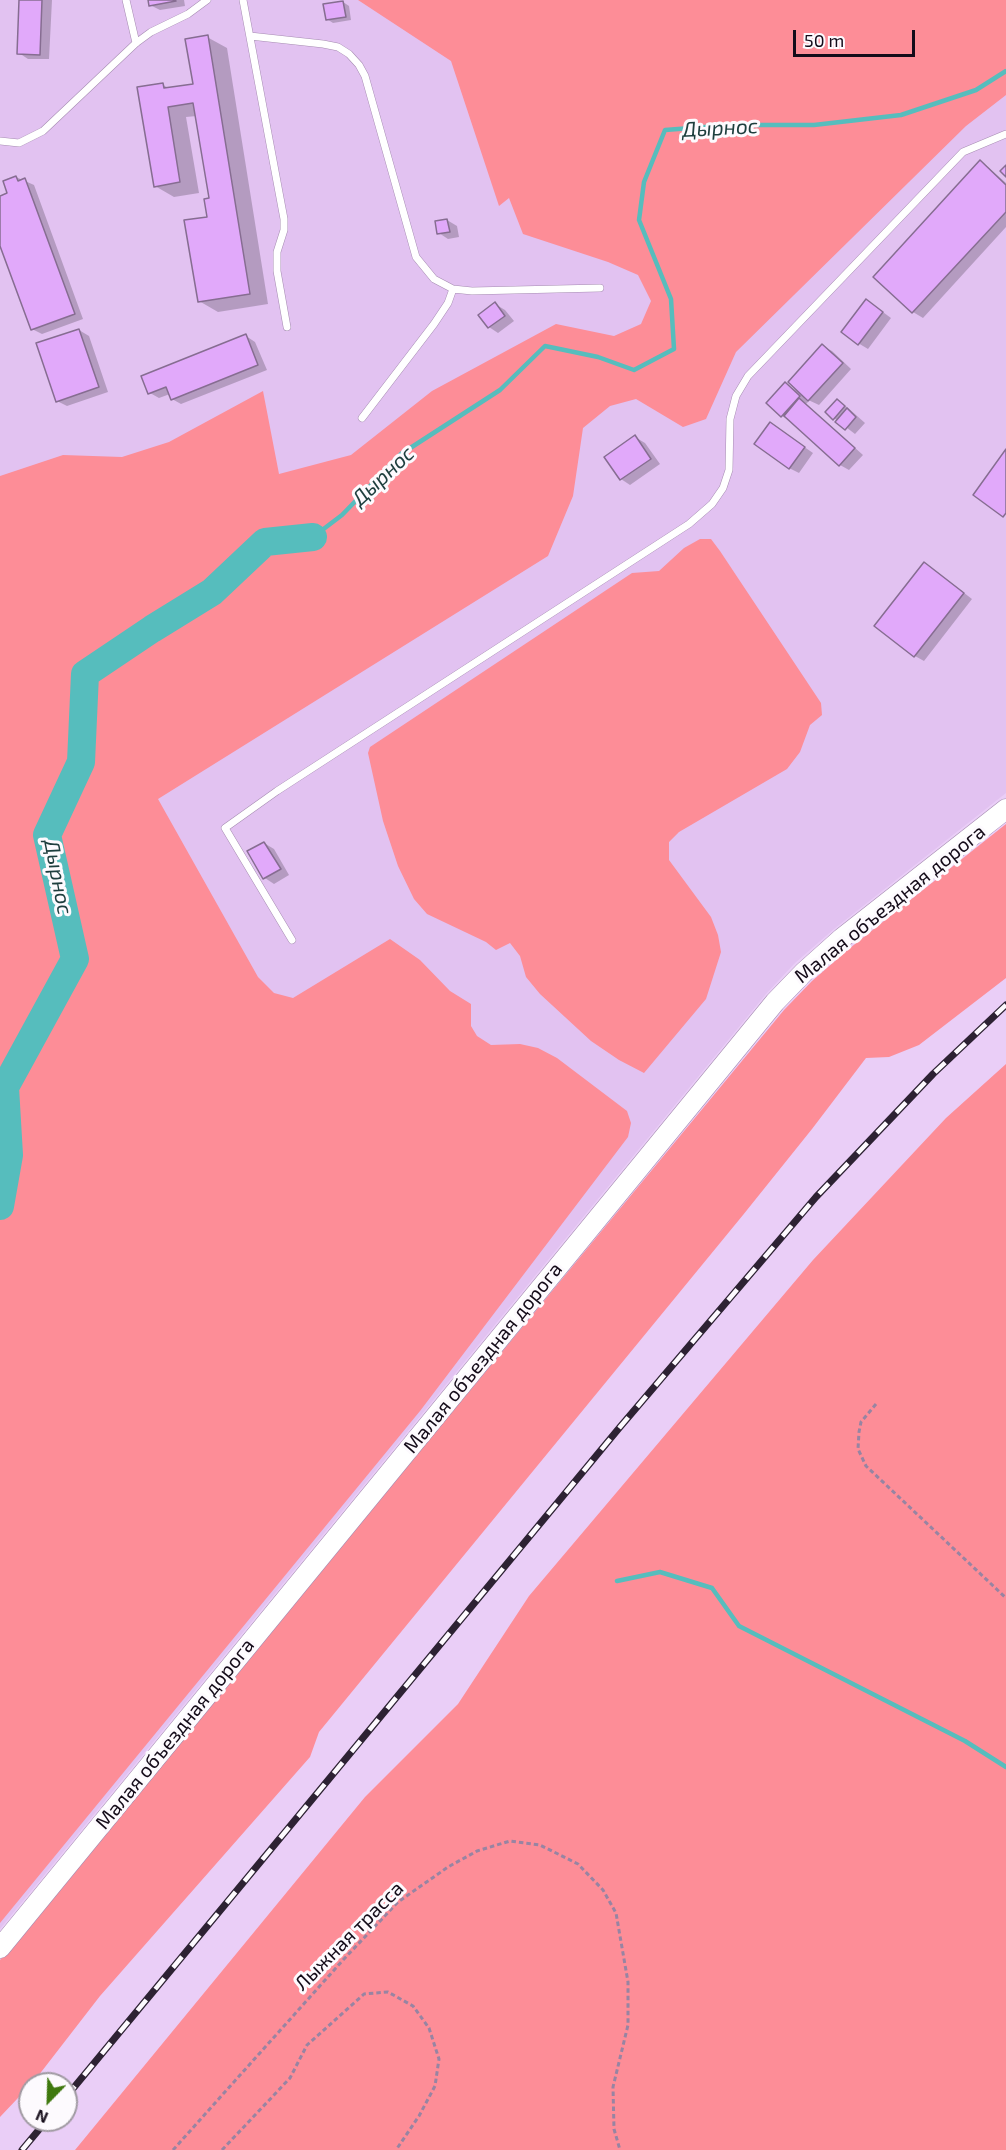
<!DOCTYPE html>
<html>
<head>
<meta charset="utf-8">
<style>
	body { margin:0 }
	#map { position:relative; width:1006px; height:2150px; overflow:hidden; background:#eacef7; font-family:"Exo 2",sans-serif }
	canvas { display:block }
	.north { position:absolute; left:18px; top:2072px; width:60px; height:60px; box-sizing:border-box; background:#fdfafe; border:2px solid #a09aa2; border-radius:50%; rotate:203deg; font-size:16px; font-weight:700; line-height:24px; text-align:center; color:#140b19 }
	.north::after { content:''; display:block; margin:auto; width:21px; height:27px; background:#3f780e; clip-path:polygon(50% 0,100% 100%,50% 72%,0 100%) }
	.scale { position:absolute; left:793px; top:30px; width:122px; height:27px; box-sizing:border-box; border:3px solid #140b19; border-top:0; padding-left:8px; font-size:18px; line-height:21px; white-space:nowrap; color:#140b19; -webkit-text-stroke:4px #fdfafe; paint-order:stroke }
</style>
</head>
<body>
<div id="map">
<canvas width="1006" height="2150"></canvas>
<div class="north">N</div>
<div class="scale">50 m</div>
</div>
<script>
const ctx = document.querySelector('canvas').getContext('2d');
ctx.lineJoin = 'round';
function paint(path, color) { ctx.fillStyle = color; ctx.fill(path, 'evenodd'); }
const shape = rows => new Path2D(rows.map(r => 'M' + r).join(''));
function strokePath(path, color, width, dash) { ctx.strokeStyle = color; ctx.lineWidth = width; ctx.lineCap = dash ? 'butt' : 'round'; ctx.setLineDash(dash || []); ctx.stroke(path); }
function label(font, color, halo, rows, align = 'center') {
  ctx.font = font + ' "Exo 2",sans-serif'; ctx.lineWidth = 6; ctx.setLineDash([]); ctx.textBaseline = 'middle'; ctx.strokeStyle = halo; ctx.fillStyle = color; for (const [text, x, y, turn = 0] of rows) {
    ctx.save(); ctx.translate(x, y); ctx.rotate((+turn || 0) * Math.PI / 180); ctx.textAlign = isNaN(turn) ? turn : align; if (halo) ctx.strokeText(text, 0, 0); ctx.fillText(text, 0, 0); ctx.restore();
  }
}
const built = shape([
	[0,0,1006,0,1006,793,834,929,795,963,766,994,0,1929]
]);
const green = shape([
	[358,0,1006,0,1006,95,966,126,736,352,706,419,683,427,636,399,610,406,583,428,573,496,548,556,158,799,258,977,274,993,293,998,390,939,420,960,450,991,471,1004,471,1026,477,1036,491,1045,520,1044,538,1048,557,1058,627,1111,631,1123,628,1137,420,1411,0,1923,0,476,63,455,122,457,169,442,263,391,279,474,351,455,432,391,556,324,614,336,641,324,651,301,638,275,608,262,523,234,509,198,499,206,451,61],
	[700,539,711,539,720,551,821,703,822,715,810,725,800,752,787,769,679,832,669,842,669,860,711,917,718,935,721,952,706,999,644,1073,619,1060,591,1041,540,994,526,977,520,956,510,943,496,950,486,942,427,914,414,899,398,866,383,821,368,753,370,747,632,573,659,571,684,548],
	[1006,824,1006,978,919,1045,889,1057,866,1058,812,1129,743,1215,319,1732,310,1757,100,1996,35,2080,0,2117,0,1960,784,1010,812,981,850,948],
	[1006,1064,1006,2150,75,2150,365,1797,458,1704,529,1596,813,1260,946,1118]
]);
const shadow = shape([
	[21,0,52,0,49,59,28,59,19,53],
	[149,0,184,0,185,6,160,10,150,5],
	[343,2,349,6,351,20,333,23,327,19],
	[207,37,227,48,268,304,218,312,199,301,210,199,197,116,186,117,199,193,174,197,155,186,163,85,170,89,194,85],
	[980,162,989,168,1006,183,1006,227,923,318,913,312,875,276],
	[16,177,34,185,83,319,42,334,32,329,0,241,0,197,9,194],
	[447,220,457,226,459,237,448,239,439,233],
	[495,304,505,310,514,321,498,333,489,327],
	[876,307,891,318,868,349,858,343],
	[79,330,89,336,108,392,67,406,57,401],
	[246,336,255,342,267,370,181,404,172,399,170,394,159,398,150,393],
	[822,346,832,351,851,369,819,405,804,398,808,402,806,404,863,455,849,470,840,465,792,422,782,416,785,384,799,392],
	[837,401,847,407,865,423,855,434,834,418],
	[771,424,813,453,799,473,789,468],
	[635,437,645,443,660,464,630,485,621,479],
	[934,570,972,599,924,661,915,656],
	[264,843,274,849,289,875,274,884,265,878,249,852]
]);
const stream = shape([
	[313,537,342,515,401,454,500,390,545,346,598,357,634,370,674,349,671,299,639,220,644,182,665,130,731,125,814,125,901,115,976,90,1006,71],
	[617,1581,660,1572,712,1588,739,1626,965,1741,1006,1767]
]);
const river = shape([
	[0,1206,9,1155,5,1087,75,959,47,835,81,762,85,674,152,629,212,592,265,542,313,537]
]);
const building = shape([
	[19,0,42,0,40,55,17,54,19,0],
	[148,0,175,0,176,1,149,6,148,0],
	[343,1,346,17,326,20,323,4,343,1],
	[208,35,250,294,198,302,184,220,207,217,204,199,209,198,193,103,168,107,180,182,154,187,137,87,163,83,164,88,193,84,185,39,208,35],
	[980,160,1006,185,1006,212,912,313,873,277,980,160],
	[1006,165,1006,177,1000,171,1006,165],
	[16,176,18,181,25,178,75,314,31,330,0,246,0,196,7,193,3,181,16,176],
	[447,219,450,232,437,234,435,221,447,219],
	[866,299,883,312,858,345,841,332,866,299],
	[495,302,505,316,488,328,478,315,495,302],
	[79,329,99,387,56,402,36,343,79,329],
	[246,334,258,365,171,400,166,387,148,394,141,376,246,334],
	[822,344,843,363,808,401,788,382,822,344],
	[785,382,800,396,781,417,766,403,785,382],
	[799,398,855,448,839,466,784,416,799,398],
	[837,399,845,406,833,420,825,412,837,399],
	[847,408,856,417,845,430,835,422,847,408],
	[770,422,805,447,789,469,754,444,770,422],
	[635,435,651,459,620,480,604,457,635,435],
	[1006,449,1006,513,1003,517,973,495,1006,449],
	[924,562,964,593,914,657,874,626,924,562],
	[264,842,281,869,263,879,247,851,264,842]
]);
const path = shape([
	[876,1404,861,1422,859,1432,858,1449,866,1466,1006,1598],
	[173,2150,344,1959,398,1902,448,1867,477,1851,510,1841,540,1845,578,1864,603,1890,616,1913,628,1982,628,2025,613,2087,614,2129,620,2150],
	[222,2150,290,2078,307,2045,364,1994,388,1992,413,2006,429,2028,439,2059,435,2086,419,2116,396,2150]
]);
const lane = shape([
	[126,0,136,43],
	[243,0,284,219,284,230,277,252,277,271,287,327],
	[250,36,323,44,338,47,349,54,359,65,365,76,416,257,434,279,453,289,472,291,600,288],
	[0,141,19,143,43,131,136,43,151,32,188,14,207,0],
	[362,418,434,324,448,303,453,289],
	[292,940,225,828,277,791,689,524,712,504,723,488,729,470,730,419,736,396,748,376,963,152,1006,134]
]);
const secondary = shape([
	[0,1948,775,1002,804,972,842,938,1006,809]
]);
const rail = shape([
	[66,2097,620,1427,816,1197,933,1074,1006,1005],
	[22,2150,47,2120]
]);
const streetNames = [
	["Малая объездная дорога",890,904,-39],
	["Малая объездная дорога",483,1358,-51],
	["Малая объездная дорога",175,1734,-51],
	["Лыжная трасса",349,1936,-45]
];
const waterNames = [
	["Дырнос",720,128,-3],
	["Дырнос",383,476,-43],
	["Дырнос",58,877,79]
];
paint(built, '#e2c2f1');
paint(green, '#fd8d97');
paint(shadow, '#0003');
strokePath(stream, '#56bdbd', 4.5);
strokePath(river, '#56bdbd', 28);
paint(building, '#e1a9fa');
strokePath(building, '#866d91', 1.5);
strokePath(lane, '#a68cb2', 8);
strokePath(secondary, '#a68cb2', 21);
strokePath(path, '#9884a2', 3, [4.5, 3]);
strokePath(lane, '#fff', 7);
strokePath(secondary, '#fff', 20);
strokePath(rail, '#2d2233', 7);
strokePath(rail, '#fdfafe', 4.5, [14]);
label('20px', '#140b19', '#fdfafe', streetNames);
label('italic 21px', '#1e3e3e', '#fdfafe', waterNames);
</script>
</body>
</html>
